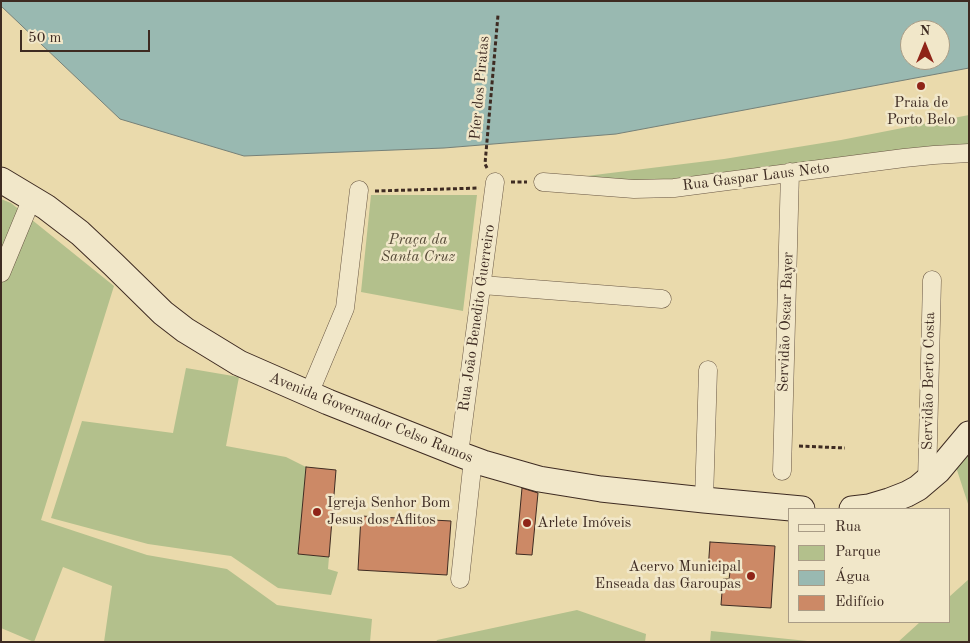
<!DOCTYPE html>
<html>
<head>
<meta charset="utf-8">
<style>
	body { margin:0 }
	#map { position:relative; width:970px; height:643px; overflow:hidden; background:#eadaac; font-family:"Old Standard TT",serif }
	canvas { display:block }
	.frame { position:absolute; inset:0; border:2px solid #3e2b22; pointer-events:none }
	.legend { position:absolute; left:788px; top:508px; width:162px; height:115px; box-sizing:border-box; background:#f1e7c9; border:1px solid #a99c86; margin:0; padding:6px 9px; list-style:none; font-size:15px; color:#3e2b22 }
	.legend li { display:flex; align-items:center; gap:10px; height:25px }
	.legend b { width:25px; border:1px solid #a99c86 }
	.north { position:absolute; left:900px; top:20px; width:50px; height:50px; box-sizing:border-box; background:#f1e7c9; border:1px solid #a99c86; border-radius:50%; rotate:0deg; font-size:14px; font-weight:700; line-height:20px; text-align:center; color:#3e2b22 }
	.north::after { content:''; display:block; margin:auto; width:18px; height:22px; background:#8f2418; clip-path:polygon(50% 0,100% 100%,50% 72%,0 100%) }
	.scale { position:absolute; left:20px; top:30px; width:130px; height:22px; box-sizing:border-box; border:2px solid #3e2b22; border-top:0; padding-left:6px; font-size:15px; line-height:18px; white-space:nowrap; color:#3e2b22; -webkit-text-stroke:4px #f1e7c9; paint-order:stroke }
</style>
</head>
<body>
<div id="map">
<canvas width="970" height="643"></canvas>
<div class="frame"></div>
<ul class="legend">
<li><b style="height:6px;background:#f1e7c9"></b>Rua</li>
<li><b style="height:14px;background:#b3c08c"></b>Parque</li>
<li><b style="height:14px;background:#99b9b1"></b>Água</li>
<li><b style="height:14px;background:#cc8966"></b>Edifício</li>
</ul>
<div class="north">N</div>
<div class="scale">50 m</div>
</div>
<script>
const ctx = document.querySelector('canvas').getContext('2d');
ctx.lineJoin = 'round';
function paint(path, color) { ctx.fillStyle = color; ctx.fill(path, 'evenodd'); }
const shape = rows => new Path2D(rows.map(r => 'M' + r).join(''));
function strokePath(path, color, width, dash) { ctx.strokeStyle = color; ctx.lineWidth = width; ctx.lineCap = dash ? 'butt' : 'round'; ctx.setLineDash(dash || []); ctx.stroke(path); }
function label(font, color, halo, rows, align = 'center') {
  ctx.font = font + ' "Old Standard TT",serif'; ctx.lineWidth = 5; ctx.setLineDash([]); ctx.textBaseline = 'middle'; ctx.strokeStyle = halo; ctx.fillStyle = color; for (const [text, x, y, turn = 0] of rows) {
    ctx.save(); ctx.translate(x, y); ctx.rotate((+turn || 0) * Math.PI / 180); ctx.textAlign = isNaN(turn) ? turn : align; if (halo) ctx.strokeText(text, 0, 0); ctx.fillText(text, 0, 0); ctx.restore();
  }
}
const green = shape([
	[969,115,969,146,663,182,570,178,724,159,841,140],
	[371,195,477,195,463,311,361,292],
	[1,199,11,203,114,286,41,520,147,555,227,569,277,605,372,619,370,642,104,642,112,586,63,567,34,642,1,628],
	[186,368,239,377,226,446,286,457,306,467,298,554,329,557,328,569,338,572,331,595,278,588,231,556,148,544,51,518,82,421,173,433],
	[969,451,969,507,956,467],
	[969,579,969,642,898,642,920,622,949,622,949,597],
	[577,610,646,634,645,642,436,642,437,640],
	[711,631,817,642,710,642]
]);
const water = shape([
	[1,1,969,1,969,68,616,134,444,148,244,156,120,119,1,6,1,1],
	[910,30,940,30,940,60,910,60,910,30]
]);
const building = shape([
	[306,467,336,470,329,557,298,554,306,467],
	[522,488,538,493,532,555,516,554,522,488],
	[361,516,451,521,447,575,358,570,361,516],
	[710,542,775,546,771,608,721,605,723,579,729,579,730,572,708,571,710,542]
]);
const path = shape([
	[487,168,485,164,498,15],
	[511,182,527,182],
	[375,191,479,188],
	[799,446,845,448]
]);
const minor = shape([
	[543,182,634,189,674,188,904,158,934,155,969,153],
	[1,273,32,198],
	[482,285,662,299],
	[309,394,345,308,359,190],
	[459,454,495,182],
	[782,471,790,172],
	[927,481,932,280],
	[704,500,708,370],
	[460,579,473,459]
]);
const secondary = shape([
	[1,180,46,207,80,233,113,264,163,313,185,330,239,363,328,402,459,454,483,463,539,479,601,489,704,500,802,509],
	[852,509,869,507,889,501,907,494,918,488,938,471,969,434]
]);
const markers = [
	[921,86,5,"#8f2418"],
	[317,512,5,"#8f2418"],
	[527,523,5,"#8f2418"],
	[751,576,5,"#8f2418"]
];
const streetNames = [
	["Píer dos Piratas",480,88,-85],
	["Rua Gaspar Laus Neto",756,177,-7],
	["Rua João Benedito Guerreiro",477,318,-82],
	["Servidão Oscar Bayer",786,322,-88],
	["Servidão Berto Costa",929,381,-89],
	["Avenida Governador Celso Ramos",371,418,22]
];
const poiNames = [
	["Praia de",921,103,"center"],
	["Porto Belo",921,120,"center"],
	["Igreja Senhor Bom",327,503],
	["Jesus dos Aflitos",327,520],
	["Arlete Imóveis",537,523],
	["Acervo Municipal",741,567,"right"],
	["Enseada das Garoupas",741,584,"right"]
];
const parkNames = [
	["Praça da",418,240],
	["Santa Cruz",418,257]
];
paint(green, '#b3c08c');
paint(water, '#99b9b1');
strokePath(water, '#758078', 1);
paint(building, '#cc8966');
strokePath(building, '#3e2b22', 1);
strokePath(minor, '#695744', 19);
strokePath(secondary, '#3e2b22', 27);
strokePath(path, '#3e2b22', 3, [4, 2.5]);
strokePath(minor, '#f1e7c9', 18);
strokePath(secondary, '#f1e7c9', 25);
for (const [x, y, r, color] of markers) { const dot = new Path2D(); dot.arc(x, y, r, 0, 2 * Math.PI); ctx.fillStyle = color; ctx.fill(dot); strokePath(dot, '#f1e7c9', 2); }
label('15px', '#3e2b22', '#f1e7c9', streetNames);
label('15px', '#3e2b22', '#f1e7c9', poiNames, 'left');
label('italic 15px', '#554937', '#f1e7c9', parkNames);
</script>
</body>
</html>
